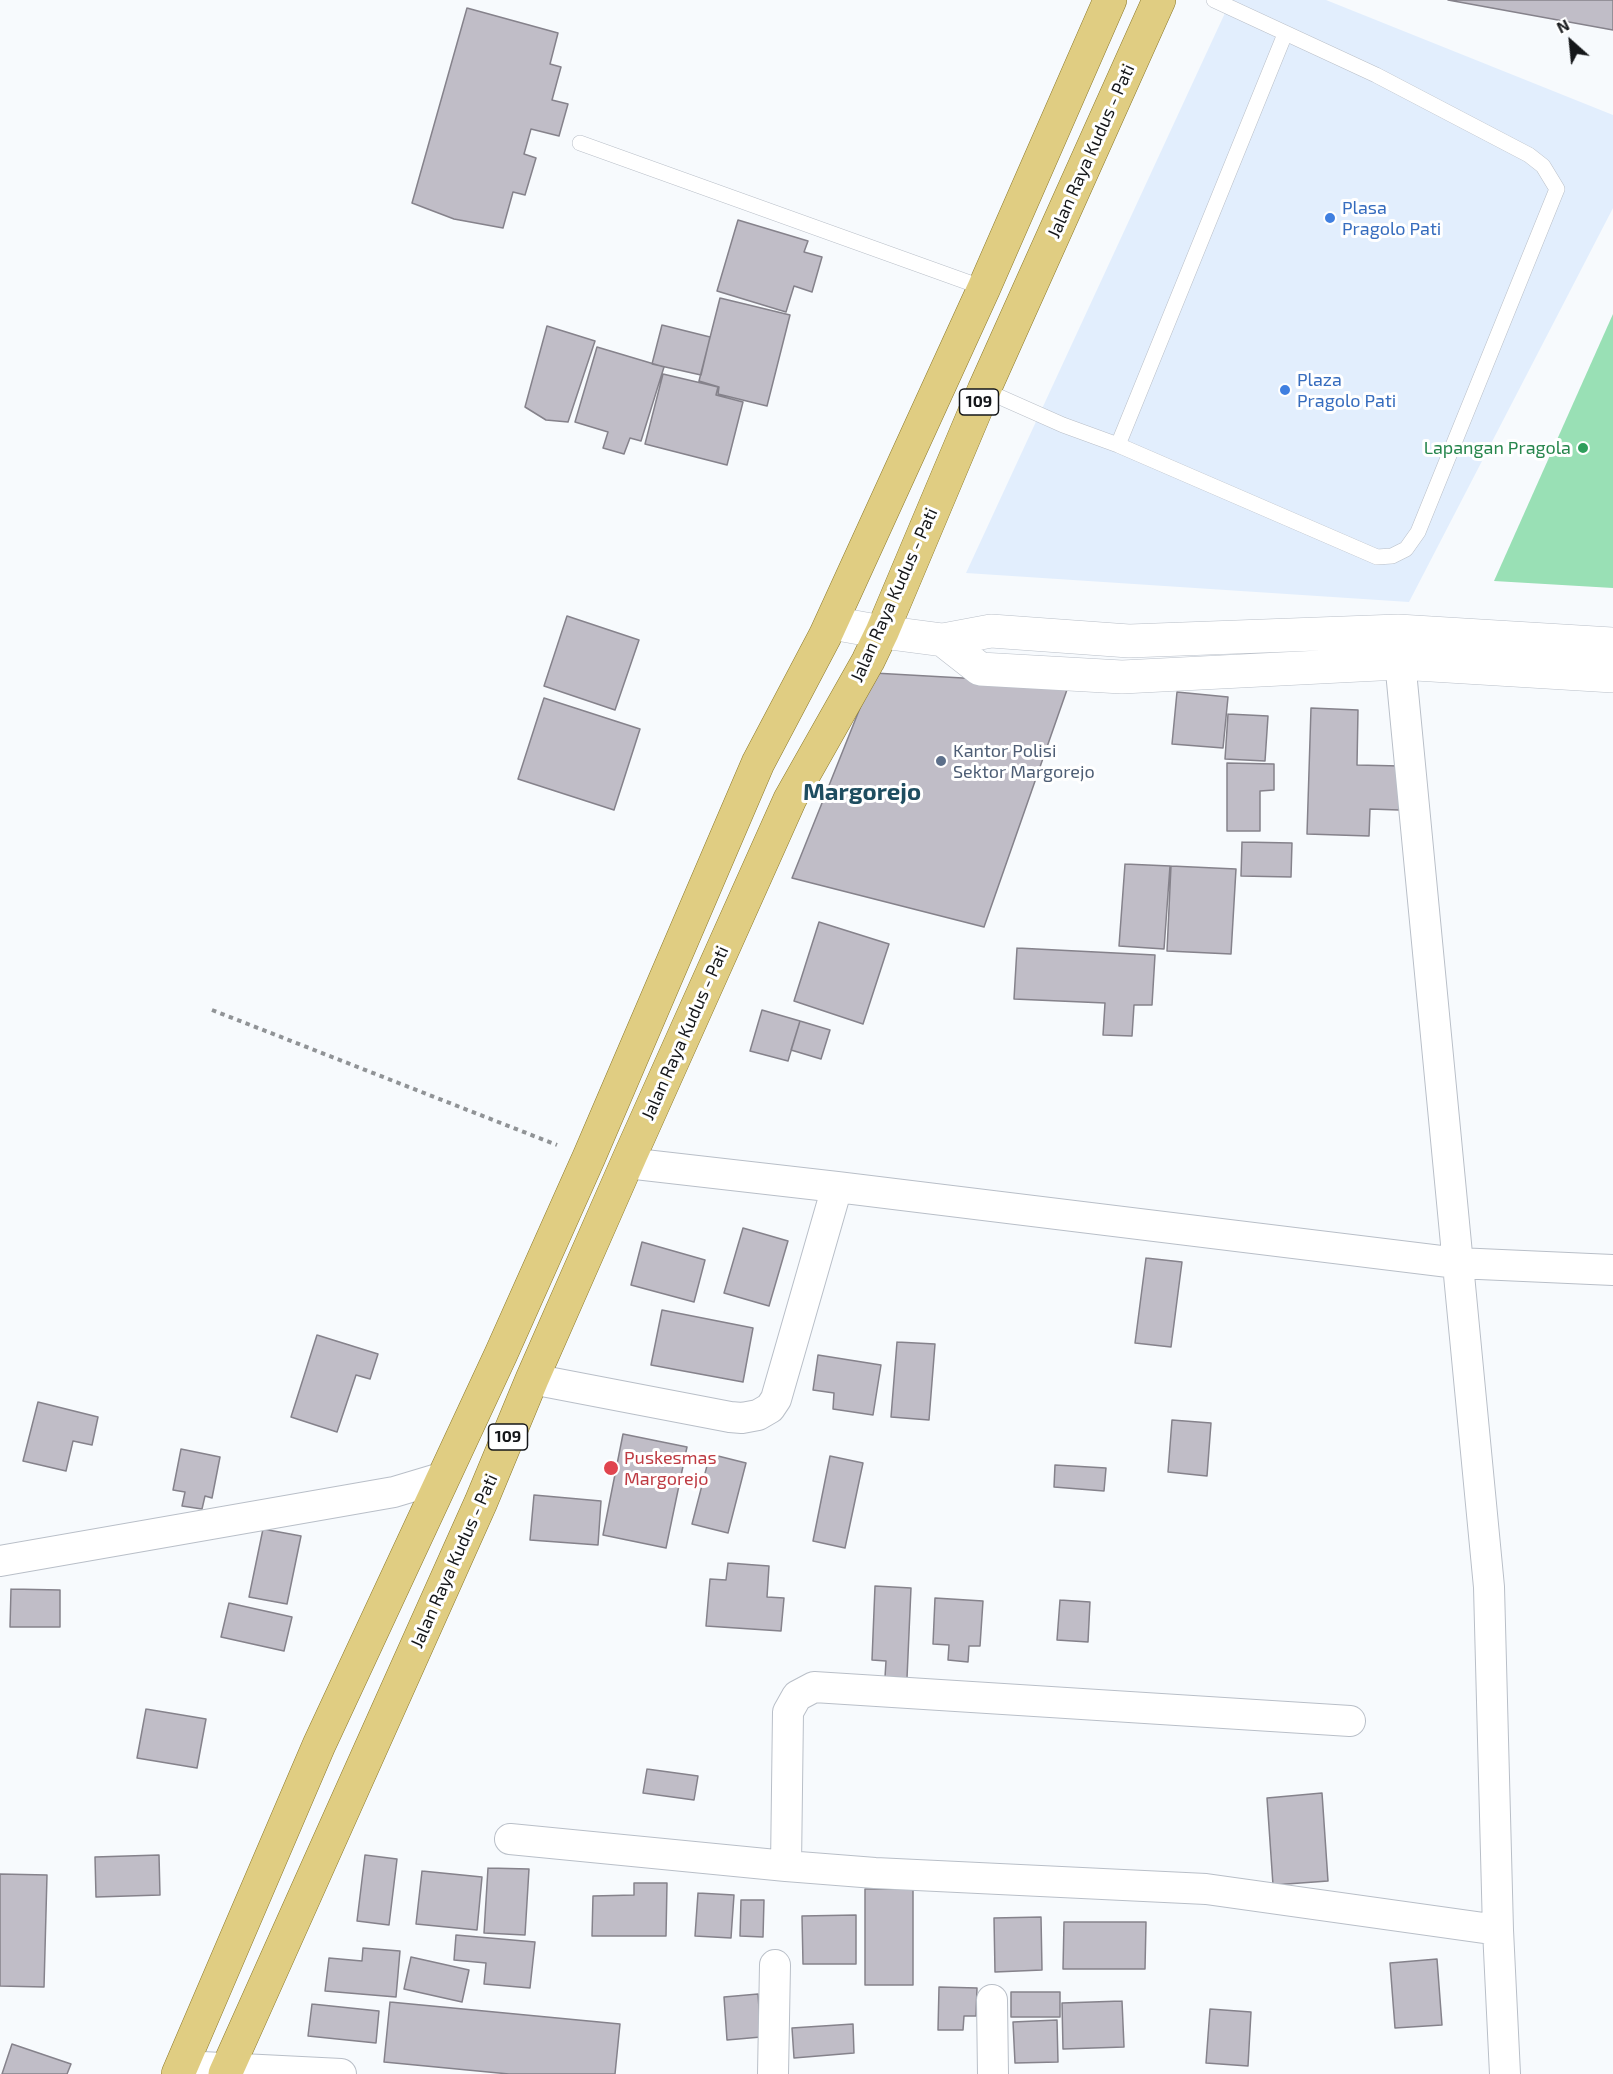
<!DOCTYPE html>
<html>
<head>
<meta charset="utf-8">
<style>
	body { margin:0 }
	#map { position:relative; width:1613px; height:2074px; overflow:hidden; background:#f7fafd; font-family:"Exo 2",sans-serif }
	canvas { display:block }
	.north { position:absolute; left:1541px; top:12px; width:60px; height:60px; -webkit-text-stroke:4px #fff; paint-order:stroke; rotate:333deg; font-size:16px; font-weight:700; line-height:24px; text-align:center; color:#15171a }
	.north::after { content:''; display:block; margin:auto; width:21px; height:27px; background:#15171a; clip-path:polygon(50% 0,100% 100%,50% 72%,0 100%) }
</style>
</head>
<body>
<div id="map">
<canvas width="1613" height="2074"></canvas>
<div class="north">N</div>
</div>
<script>
const ctx = document.querySelector('canvas').getContext('2d');
ctx.lineJoin = 'round';
function paint(path, color) { ctx.fillStyle = color; ctx.fill(path, 'evenodd'); }
const shape = rows => new Path2D(rows.map(r => 'M' + r).join(''));
function strokePath(path, color, width, dash) { ctx.strokeStyle = color; ctx.lineWidth = width; ctx.lineCap = dash ? 'butt' : 'round'; ctx.setLineDash(dash || []); ctx.stroke(path); }
function label(font, color, halo, rows, align = 'center') {
  ctx.font = font + ' "Exo 2",sans-serif'; ctx.lineWidth = 6; ctx.setLineDash([]); ctx.textBaseline = 'middle'; ctx.strokeStyle = halo; ctx.fillStyle = color; for (const [text, x, y, turn = 0] of rows) {
    ctx.save(); ctx.translate(x, y); ctx.rotate((+turn || 0) * Math.PI / 180); ctx.textAlign = isNaN(turn) ? turn : align; if (halo) ctx.strokeText(text, 0, 0); ctx.fillText(text, 0, 0); ctx.restore();
  }
}
const built = shape([
	[1231,0,1326,0,1613,115,1613,208,1409,602,966,573]
]);
const green = shape([
	[1613,314,1613,588,1494,581]
]);
const building = shape([
	[1448,0,1613,0,1613,30,1448,0],
	[467,8,558,33,550,64,561,67,552,100,568,104,559,136,531,129,524,154,536,158,525,195,513,192,503,228,454,219,412,203,467,8],
	[738,220,808,241,804,252,822,257,812,292,794,286,786,312,717,291,738,220],
	[720,298,790,315,767,406,718,394,719,387,699,381,720,298],
	[662,325,710,337,701,375,652,364,662,325],
	[547,326,595,341,568,422,546,420,525,407,547,326],
	[597,347,664,367,641,441,630,438,624,454,603,448,608,432,575,422,597,347],
	[663,374,718,387,716,395,743,402,727,465,645,444,663,374],
	[567,616,639,640,615,710,544,686,567,616],
	[874,673,1069,684,984,927,792,878,874,673],
	[1177,692,1228,697,1223,748,1172,744,1177,692],
	[544,698,640,729,614,810,518,779,544,698],
	[1311,708,1358,710,1357,765,1400,766,1399,810,1370,809,1369,836,1307,834,1311,708],
	[1228,714,1268,716,1265,761,1225,759,1228,714],
	[1227,763,1274,764,1274,790,1260,791,1260,831,1227,831,1227,763],
	[1242,842,1292,843,1291,877,1241,876,1242,842],
	[1125,864,1170,866,1164,949,1119,946,1125,864],
	[1171,866,1236,869,1231,954,1167,951,1171,866],
	[819,922,889,944,863,1024,794,1001,819,922],
	[1017,948,1155,955,1152,1005,1134,1005,1132,1036,1103,1035,1105,1003,1014,999,1017,948],
	[762,1010,800,1021,788,1061,750,1051,762,1010],
	[800,1021,830,1030,821,1059,791,1050,800,1021],
	[743,1228,788,1241,769,1306,724,1293,743,1228],
	[642,1242,705,1260,694,1302,631,1285,642,1242],
	[1146,1258,1182,1262,1171,1347,1135,1343,1146,1258],
	[662,1310,753,1328,743,1382,651,1365,662,1310],
	[317,1335,378,1354,370,1379,356,1375,337,1432,291,1417,317,1335],
	[897,1342,935,1344,929,1420,891,1417,897,1342],
	[818,1355,881,1365,873,1415,833,1409,834,1393,813,1390,818,1355],
	[38,1402,98,1417,92,1445,73,1441,66,1471,23,1461,38,1402],
	[1172,1420,1211,1423,1207,1476,1168,1472,1172,1420],
	[623,1434,687,1447,666,1548,603,1535,623,1434],
	[181,1449,220,1457,212,1498,205,1496,202,1509,182,1506,185,1492,173,1490,181,1449],
	[710,1454,746,1463,728,1533,692,1524,710,1454],
	[830,1456,863,1463,845,1548,813,1541,830,1456],
	[1055,1465,1106,1468,1104,1491,1054,1487,1055,1465],
	[534,1495,601,1501,598,1545,530,1540,534,1495],
	[263,1529,301,1536,287,1604,249,1597,263,1529],
	[728,1563,769,1566,767,1597,784,1598,781,1631,706,1626,710,1579,726,1580,728,1563],
	[875,1586,911,1588,907,1678,885,1677,886,1661,872,1660,875,1586],
	[11,1589,60,1590,60,1627,10,1627,11,1589],
	[935,1598,983,1601,980,1646,969,1646,968,1662,948,1660,949,1645,933,1644,935,1598],
	[1060,1600,1090,1602,1088,1642,1057,1640,1060,1600],
	[229,1603,292,1617,284,1651,221,1637,229,1603],
	[146,1709,206,1719,197,1768,137,1758,146,1709],
	[647,1769,698,1776,694,1800,643,1793,647,1769],
	[1322,1793,1328,1881,1273,1885,1267,1798,1322,1793],
	[159,1855,160,1895,96,1897,95,1857,159,1855],
	[365,1855,397,1859,389,1925,357,1921,365,1855],
	[488,1868,529,1869,525,1935,484,1933,488,1868],
	[422,1871,482,1877,477,1930,416,1924,422,1871],
	[0,1874,47,1875,44,1987,0,1986,0,1874],
	[634,1883,667,1883,666,1936,592,1936,593,1896,634,1895,634,1883],
	[865,1889,913,1889,913,1985,865,1985,865,1889],
	[698,1893,734,1895,731,1938,695,1936,698,1893],
	[741,1900,764,1900,763,1937,740,1936,741,1900],
	[856,1915,856,1964,803,1964,802,1916,856,1915],
	[1041,1917,1042,1970,995,1972,994,1918,1041,1917],
	[1064,1922,1146,1922,1145,1969,1063,1969,1064,1922],
	[456,1935,535,1942,530,1988,484,1984,486,1963,454,1960,456,1935],
	[363,1948,400,1951,396,1997,325,1991,329,1958,362,1961,363,1948],
	[411,1957,469,1970,462,2002,404,1989,411,1957],
	[1437,1959,1442,2025,1395,2028,1390,1963,1437,1959],
	[939,1987,977,1988,976,2016,964,2016,963,2030,938,2030,939,1987],
	[1011,1992,1060,1992,1060,2017,1011,2017,1011,1992],
	[758,1994,761,2037,727,2040,724,1997,758,1994],
	[1122,2001,1124,2047,1063,2049,1062,2003,1122,2001],
	[390,2002,620,2024,615,2074,509,2074,384,2062,390,2002],
	[312,2004,379,2011,376,2043,308,2036,312,2004],
	[1210,2009,1251,2012,1248,2066,1206,2063,1210,2009],
	[1057,2020,1058,2062,1015,2063,1013,2022,1057,2020],
	[853,2024,854,2053,794,2058,792,2028,853,2024],
	[12,2044,71,2064,67,2074,2,2074,12,2044]
]);
const path = shape([
	[212,1010,557,1145]
]);
const service = shape([
	[580,143,984,288],
	[984,390,1063,425,1118,445,1377,557,1392,556,1406,549,1418,532,1557,189,1543,166,1529,155,1376,75,1214,0],
	[1118,445,1285,34]
]);
const minor = shape([
	[1398,640,1489,1587,1498,1930,1505,2074],
	[627,1163,837,1187,1457,1263,1613,1270],
	[532,1379,730,1417,742,1418,758,1415,770,1408,776,1399,837,1187],
	[0,1561,394,1492,444,1477],
	[1350,1721,814,1687,797,1696,788,1712,786,1866,875,1873,1206,1889,1498,1930],
	[510,1839,786,1866],
	[992,2000,993,2074],
	[182,2066,341,2074],
	[773,2074,775,1965]
]);
const tertiary = shape([
	[832,623,882,632,943,640,991,631,1129,641,1398,631,1613,644],
	[943,640,980,669,1122,677,1399,663,1613,676]
]);
const primary = shape([
	[178,2074,319,1745,501,1354,589,1157,758,763,825,636,984,288,1110,0],
	[225,2074,481,1502,532,1379,631,1154,790,799,868,661,882,632,984,390,1159,0]
]);
const markers = [
	[1330,218,6,"#3f7fe0"],
	[1285,390,6,"#3f7fe0"],
	[1583,448,6,"#2e9e5b"],
	[941,761,6,"#5c6f8a"],
	[611,1468,8,"#e0444e"]
];
const shields = [
	[979,402,39],
	[508,1437,39]
];
const shieldNames = [
	["109",979,402],
	["109",508,1437]
];
const streetNames = [
	["Jalan Raya Kudus - Pati",1091,151,-66],
	["Jalan Raya Kudus - Pati",894,595,-66],
	["Jalan Raya Kudus - Pati",685,1033,-66],
	["Jalan Raya Kudus - Pati",454,1561,-66]
];
const shopNames = [
	["Plasa",1342,208],
	["Pragolo Pati",1342,229],
	["Plaza",1297,380],
	["Pragolo Pati",1297,401]
];
const leisureNames = [
	["Lapangan Pragola",1571,448]
];
const serviceNames = [
	["Kantor Polisi",953,751],
	["Sektor Margorejo",953,772]
];
const healthNames = [
	["Puskesmas",624,1458],
	["Margorejo",624,1479]
];
const districtNames = [
	["Margorejo",862,792]
];
paint(built, '#e2eefd');
paint(green, '#99e0b5');
paint(building, '#c0bdc7');
strokePath(building, '#85828b', 1.5);
strokePath(service, '#b9bfc8', 16);
strokePath(minor, '#b9bfc8', 32);
strokePath(tertiary, '#b9bfc8', 34);
strokePath(primary, '#8b7828', 34);
strokePath(path, '#909396', 4, [4.5, 4.5]);
strokePath(service, '#fff', 15);
strokePath(minor, '#fff', 30);
strokePath(tertiary, '#fff', 33);
strokePath(primary, '#e0cd82', 33);
for (const [x, y, r, color] of markers) { const dot = new Path2D(); dot.arc(x, y, r, 0, 2 * Math.PI); ctx.fillStyle = color; ctx.fill(dot); strokePath(dot, '#fff', 2); }
for (const [x, y, w] of shields) { const box = new Path2D(); box.roundRect(x - w / 2, y - 13, w, 26, 4.5); ctx.fillStyle = '#fff'; ctx.fill(box); strokePath(box, '#15171a', 1.5); }
label('bold 16px', '#15171a', null, shieldNames);
label('18px', '#15171a', '#fff', streetNames);
label('18px', '#366cbe', '#fff', shopNames, 'left');
label('18px', '#27864d', '#fff', leisureNames, 'right');
label('18px', '#4e5e75', '#fff', serviceNames, 'left');
label('18px', '#be3a42', '#fff', healthNames, 'left');
label('bold 24px', '#1e4d60', '#fff', districtNames);
</script>
</body>
</html>
